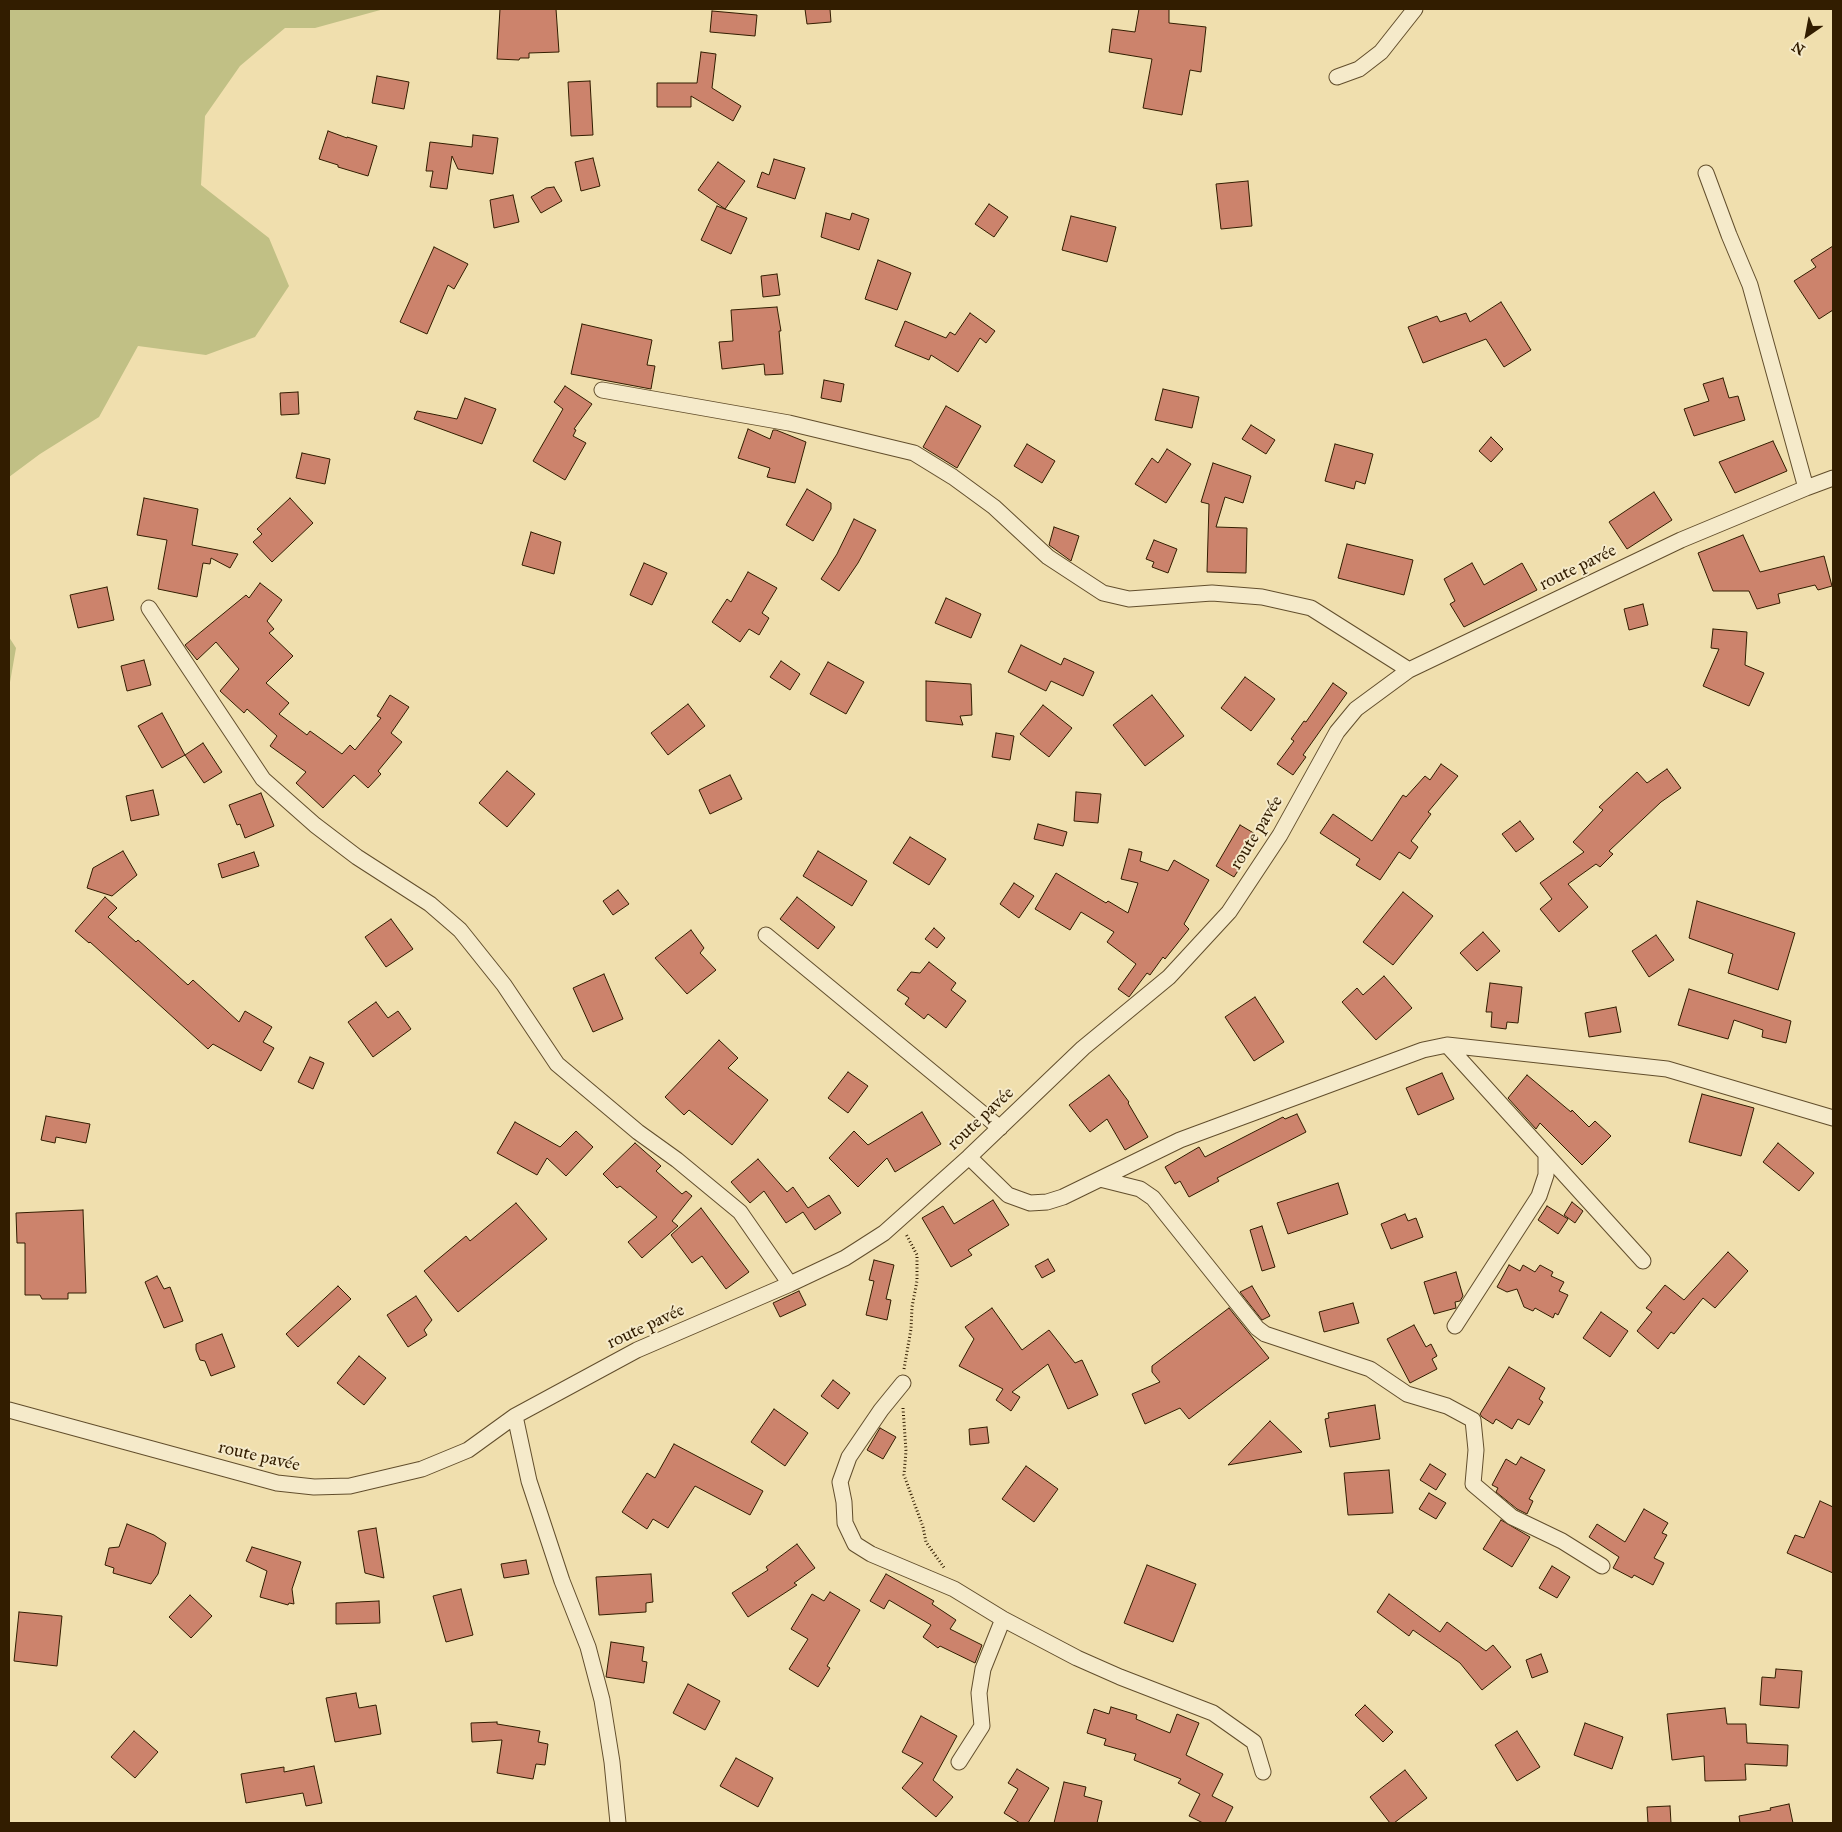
<!DOCTYPE html>
<html>
<head>
<meta charset="utf-8">
<style>
	body { margin:0 }
	#map { position:relative; width:1842px; height:1832px; overflow:hidden; background:#f0dfae; font-family:"IM FELL Great Primer",serif }
	canvas { display:block }
	.frame { position:absolute; inset:0; border:10px solid #321d00; pointer-events:none }
	.north { position:absolute; left:1782px; top:10px; width:50px; height:50px; -webkit-text-stroke:4px #f5eaca; paint-order:stroke; rotate:213deg; font-size:14px; font-weight:700; line-height:20px; text-align:center; color:#321d00 }
	.north::after { content:''; display:block; margin:auto; width:18px; height:22px; background:#321d00; clip-path:polygon(50% 0,100% 100%,50% 72%,0 100%) }
</style>
</head>
<body>
<div id="map">
<canvas width="1842" height="1832"></canvas>
<div class="frame"></div>
<div class="north">N</div>
</div>
<script>
const ctx = document.querySelector('canvas').getContext('2d');
ctx.lineJoin = 'round';
function paint(path, color) { ctx.fillStyle = color; ctx.fill(path, 'evenodd'); }
const shape = rows => new Path2D(rows.map(r => 'M' + r).join(''));
function strokePath(path, color, width, dash) { ctx.strokeStyle = color; ctx.lineWidth = width; ctx.lineCap = dash ? 'butt' : 'round'; ctx.setLineDash(dash || []); ctx.stroke(path); }
function label(font, color, halo, rows, align = 'center') {
  ctx.font = font + ' "IM FELL Great Primer",serif'; ctx.lineWidth = 4; ctx.setLineDash([]); ctx.textBaseline = 'middle'; ctx.strokeStyle = halo; ctx.fillStyle = color; for (const [text, x, y, turn = 0] of rows) {
    ctx.save(); ctx.translate(x, y); ctx.rotate((+turn || 0) * Math.PI / 180); ctx.textAlign = isNaN(turn) ? turn : align; if (halo) ctx.strokeText(text, 0, 0); ctx.fillText(text, 0, 0); ctx.restore();
  }
}
const green = shape([
	[9,9,384,9,315,28,285,28,240,66,205,116,201,185,269,238,289,286,255,337,206,355,138,346,99,417,40,454,9,477],
	[9,637,16,648,9,688]
]);
const building = shape([
	[500,9,556,9,559,52,529,53,529,58,520,58,519,60,497,59,500,9],
	[805,9,830,9,831,22,807,24,805,9],
	[1139,9,1169,9,1169,23,1206,27,1201,72,1190,70,1182,115,1143,108,1152,59,1109,52,1112,29,1135,32,1139,9],
	[712,11,757,15,755,36,710,32,712,11],
	[701,52,716,54,712,88,741,106,733,121,691,96,691,107,657,107,657,83,697,83,701,52],
	[377,76,409,82,404,109,372,103,377,76],
	[590,81,593,135,571,136,568,82,590,81],
	[328,131,347,138,347,137,377,146,368,176,338,167,338,165,319,159,328,131],
	[473,135,498,138,493,174,458,169,452,156,447,189,430,187,433,171,426,171,430,142,472,147,473,135],
	[593,158,600,186,581,191,575,162,593,158],
	[774,159,805,168,795,199,757,187,762,172,769,175,774,159],
	[718,162,745,181,725,209,698,190,718,162],
	[1248,181,1252,226,1221,229,1216,184,1248,181],
	[554,187,562,201,541,213,531,197,546,188,554,187],
	[513,195,519,222,494,228,490,200,513,195],
	[989,204,1008,217,994,237,975,224,989,204],
	[717,206,747,218,731,254,701,240,717,206],
	[826,213,850,220,852,213,869,219,859,250,821,237,826,213],
	[1071,216,1116,227,1107,262,1062,250,1071,216],
	[1833,246,1833,310,1819,319,1794,281,1816,267,1811,260,1833,246],
	[434,247,468,264,454,289,448,285,427,334,400,322,434,247],
	[878,260,911,273,897,310,865,299,878,260],
	[777,274,780,295,763,297,761,276,777,274],
	[1501,302,1531,350,1504,367,1486,339,1423,363,1408,327,1437,316,1440,322,1466,313,1470,322,1501,302],
	[777,307,781,331,779,331,783,374,765,375,764,364,722,369,719,342,733,341,731,310,777,307],
	[970,313,995,331,986,343,980,338,958,372,931,355,929,360,895,346,905,321,946,338,950,332,955,335,970,313],
	[582,324,652,340,647,365,655,366,651,389,571,374,582,324],
	[1723,378,1729,398,1738,396,1745,420,1694,436,1684,409,1709,401,1703,384,1723,378],
	[824,380,844,384,841,402,821,398,824,380],
	[565,386,592,404,574,429,576,430,573,436,586,443,565,480,533,461,563,409,554,402,565,386],
	[1163,389,1199,397,1192,428,1155,420,1163,389],
	[298,392,299,414,281,415,280,393,298,392],
	[465,398,496,409,482,444,414,419,417,411,457,419,465,398],
	[946,406,981,426,957,468,923,447,946,406],
	[1251,425,1275,440,1266,454,1242,439,1251,425],
	[748,429,770,439,773,430,776,430,806,442,795,483,767,477,770,468,738,458,748,429],
	[1491,437,1503,449,1491,462,1479,451,1491,437],
	[1773,441,1787,471,1735,493,1719,462,1773,441],
	[1027,444,1055,461,1042,483,1014,466,1027,444],
	[1335,444,1373,454,1365,484,1356,481,1354,489,1325,481,1335,444],
	[1167,449,1191,464,1166,503,1135,484,1152,458,1158,463,1167,449],
	[302,453,330,459,325,484,296,478,302,453],
	[1213,463,1251,476,1243,503,1225,497,1216,527,1247,528,1246,573,1207,572,1209,504,1201,502,1213,463],
	[807,489,831,503,831,509,813,541,786,525,807,489],
	[1654,492,1672,520,1627,549,1609,522,1654,492],
	[144,498,198,509,192,545,238,554,230,568,211,558,210,564,203,563,197,597,158,589,167,540,137,535,144,498],
	[290,498,313,523,272,562,253,542,262,534,257,529,290,498],
	[854,519,876,530,858,563,839,591,821,579,837,554,854,519],
	[1054,527,1079,536,1071,561,1049,545,1054,527],
	[531,532,561,542,554,574,522,565,531,532],
	[1743,535,1760,572,1824,556,1832,586,1818,590,1815,585,1778,594,1780,603,1757,609,1749,591,1713,591,1698,553,1743,535],
	[1154,540,1177,549,1168,573,1152,567,1154,562,1146,559,1154,540],
	[1347,544,1413,560,1404,595,1338,578,1347,544],
	[644,563,667,573,652,605,630,595,644,563],
	[1472,563,1484,585,1522,563,1537,590,1464,627,1450,604,1455,601,1444,579,1472,563],
	[748,572,777,588,762,613,769,618,759,635,749,629,740,642,712,622,727,599,731,602,748,572],
	[260,583,282,600,267,621,274,629,269,633,293,656,266,683,289,703,279,714,307,735,310,731,342,754,350,745,355,750,381,718,377,716,390,695,409,707,391,733,402,742,378,771,381,774,368,788,354,775,323,808,296,783,306,772,270,746,277,736,247,709,244,713,220,691,239,669,216,642,197,660,185,645,246,595,249,598,260,583],
	[107,587,114,620,78,628,70,595,107,587],
	[946,598,981,614,971,638,935,623,946,598],
	[1643,604,1648,625,1629,630,1624,609,1643,604],
	[1713,629,1747,632,1745,665,1764,673,1749,706,1703,686,1719,649,1711,648,1713,629],
	[1021,645,1061,665,1064,658,1094,672,1083,696,1051,681,1046,691,1008,672,1021,645],
	[144,660,151,685,127,691,121,666,144,660],
	[781,661,800,674,790,690,770,677,781,661],
	[828,662,864,682,846,714,810,694,828,662],
	[1245,677,1275,699,1251,731,1221,708,1245,677],
	[926,681,971,684,972,715,960,716,963,725,926,721,926,681],
	[1333,683,1347,693,1303,755,1306,757,1293,775,1277,764,1294,741,1291,739,1304,721,1306,722,1333,683],
	[1152,695,1184,736,1145,766,1113,725,1152,695],
	[688,704,705,726,668,755,651,733,688,704],
	[1043,705,1072,728,1049,757,1020,734,1043,705],
	[162,713,185,755,162,768,138,726,162,713],
	[996,733,1014,736,1010,760,992,757,996,733],
	[203,743,222,772,204,783,185,755,203,743],
	[1441,764,1458,776,1428,812,1431,814,1411,841,1418,847,1410,859,1399,852,1380,880,1356,865,1360,859,1320,833,1333,814,1372,841,1403,795,1406,797,1425,776,1430,780,1441,764],
	[1667,769,1681,788,1661,802,1609,851,1613,854,1600,867,1596,864,1568,884,1588,907,1559,932,1540,909,1552,899,1540,883,1584,852,1573,842,1603,810,1599,807,1637,772,1647,783,1667,769],
	[507,771,535,794,507,827,479,803,507,771],
	[730,775,742,799,710,814,699,790,730,775],
	[153,790,159,815,131,821,126,796,153,790],
	[1076,792,1101,794,1098,823,1074,821,1076,792],
	[261,793,274,826,245,838,240,824,237,825,229,805,261,793],
	[1520,821,1534,839,1516,852,1502,834,1520,821],
	[1038,824,1067,832,1063,846,1034,839,1038,824],
	[1240,825,1257,835,1241,862,1243,863,1234,877,1216,866,1240,825],
	[910,837,946,859,929,885,893,863,910,837],
	[1129,849,1142,852,1140,861,1168,871,1174,860,1209,880,1184,924,1189,929,1165,959,1163,957,1150,975,1147,973,1129,997,1118,989,1136,964,1107,942,1114,932,1081,912,1070,930,1035,909,1056,873,1106,903,1108,901,1128,913,1138,883,1121,879,1129,849],
	[123,851,137,875,112,896,87,888,93,868,123,851],
	[818,851,867,881,852,906,803,876,818,851],
	[254,852,259,866,222,878,218,864,254,852],
	[1014,883,1034,896,1019,918,1000,904,1014,883],
	[618,890,629,904,613,915,603,901,618,890],
	[1403,892,1433,916,1393,965,1363,942,1403,892],
	[105,897,117,908,108,917,136,942,138,940,188,985,193,980,239,1022,245,1011,272,1027,263,1042,274,1048,261,1071,213,1044,208,1049,90,942,89,943,75,931,105,897],
	[797,897,835,927,818,949,780,919,797,897],
	[1697,901,1795,933,1778,990,1728,973,1733,954,1689,938,1697,901],
	[391,919,413,949,386,967,365,937,391,919],
	[934,928,945,938,937,948,925,939,934,928],
	[691,930,704,948,700,953,716,970,687,994,655,958,691,930],
	[1483,932,1500,951,1477,971,1460,953,1483,932],
	[1656,935,1674,960,1649,977,1632,951,1656,935],
	[929,962,956,983,951,990,966,1001,946,1028,928,1014,924,1019,905,1004,909,998,897,990,911,972,920,973,929,962],
	[604,974,623,1019,593,1032,573,988,604,974],
	[1384,976,1412,1008,1376,1040,1342,1002,1357,988,1363,995,1384,976],
	[1490,983,1522,987,1518,1023,1507,1022,1506,1029,1491,1027,1492,1012,1486,1012,1490,983],
	[1689,989,1791,1021,1786,1043,1762,1037,1763,1030,1734,1020,1728,1039,1678,1025,1689,989],
	[1255,997,1284,1042,1254,1061,1225,1017,1255,997],
	[376,1002,388,1018,398,1011,411,1029,373,1057,348,1022,376,1002],
	[1616,1007,1621,1032,1589,1037,1585,1013,1616,1007],
	[719,1040,738,1058,728,1068,768,1100,732,1145,689,1110,684,1115,665,1097,719,1040],
	[310,1057,324,1063,313,1089,298,1082,310,1057],
	[848,1072,868,1086,848,1113,828,1098,848,1072],
	[1442,1073,1454,1099,1418,1115,1406,1088,1442,1073],
	[1109,1075,1129,1102,1128,1103,1148,1137,1125,1150,1107,1119,1090,1132,1069,1105,1109,1075],
	[1527,1075,1571,1112,1572,1110,1589,1127,1595,1121,1611,1136,1582,1165,1540,1123,1536,1129,1508,1098,1527,1075],
	[1702,1094,1754,1108,1741,1156,1689,1142,1702,1094],
	[922,1112,941,1144,895,1172,887,1158,858,1187,829,1158,854,1131,868,1145,922,1112],
	[1297,1114,1306,1132,1217,1178,1219,1181,1189,1197,1180,1181,1175,1184,1165,1167,1199,1147,1205,1157,1283,1117,1285,1119,1297,1114],
	[46,1116,90,1124,86,1143,56,1137,55,1143,41,1140,46,1116],
	[515,1122,560,1147,576,1131,593,1147,566,1176,547,1158,537,1175,497,1153,515,1122],
	[635,1143,661,1166,656,1171,682,1194,686,1191,692,1196,672,1221,678,1226,642,1258,628,1242,657,1217,620,1186,617,1188,603,1174,635,1143],
	[1778,1143,1814,1173,1799,1191,1763,1162,1778,1143],
	[758,1159,787,1192,793,1187,808,1208,829,1195,841,1213,815,1230,803,1212,786,1223,764,1191,750,1203,731,1182,758,1159],
	[1338,1183,1348,1214,1288,1234,1277,1203,1338,1183],
	[993,1200,1009,1225,968,1250,972,1255,951,1267,922,1218,943,1206,954,1224,993,1200],
	[1572,1202,1583,1211,1575,1223,1564,1215,1572,1202],
	[516,1203,547,1239,458,1312,424,1271,466,1236,470,1241,516,1203],
	[1547,1206,1568,1219,1558,1234,1538,1220,1547,1206],
	[701,1208,749,1272,726,1289,702,1256,692,1263,671,1235,701,1208],
	[83,1210,86,1293,68,1293,68,1299,42,1299,40,1295,25,1295,25,1243,17,1243,16,1213,83,1210],
	[1405,1214,1408,1221,1416,1218,1423,1237,1391,1249,1381,1224,1405,1214],
	[1262,1226,1275,1267,1262,1271,1250,1230,1262,1226],
	[1728,1252,1748,1271,1715,1308,1703,1298,1674,1334,1671,1332,1658,1349,1637,1331,1652,1312,1646,1308,1665,1285,1684,1300,1728,1252],
	[1048,1259,1055,1271,1042,1278,1035,1266,1048,1259],
	[874,1260,894,1265,886,1299,891,1300,887,1320,866,1315,874,1281,869,1280,874,1260],
	[1509,1265,1520,1271,1523,1265,1535,1272,1540,1265,1553,1272,1551,1276,1564,1282,1559,1291,1568,1295,1558,1315,1555,1313,1553,1318,1535,1308,1533,1311,1524,1307,1517,1289,1507,1292,1497,1287,1509,1265],
	[1456,1272,1463,1296,1460,1301,1455,1302,1456,1308,1434,1314,1424,1282,1456,1272],
	[157,1276,164,1289,170,1287,183,1321,164,1328,145,1282,157,1276],
	[338,1286,351,1299,298,1347,286,1334,338,1286],
	[1252,1286,1270,1316,1262,1320,1240,1292,1252,1286],
	[799,1291,806,1305,780,1317,773,1303,799,1291],
	[416,1296,432,1320,424,1330,427,1335,408,1347,387,1315,416,1296],
	[1353,1303,1359,1323,1324,1332,1319,1312,1353,1303],
	[992,1308,1022,1350,1049,1330,1075,1363,1082,1360,1098,1395,1068,1409,1048,1364,1012,1392,1020,1397,1011,1411,996,1400,1003,1389,959,1366,974,1339,965,1327,992,1308],
	[1229,1308,1269,1358,1189,1419,1180,1408,1145,1424,1132,1394,1160,1382,1152,1372,1152,1366,1229,1308],
	[1601,1312,1628,1331,1610,1357,1583,1338,1601,1312],
	[1414,1325,1426,1347,1431,1344,1437,1356,1432,1359,1437,1369,1410,1383,1387,1339,1414,1325],
	[222,1334,235,1367,211,1376,205,1361,200,1360,196,1350,196,1344,222,1334],
	[359,1356,386,1378,364,1405,337,1383,359,1356],
	[1509,1367,1545,1388,1539,1399,1543,1402,1529,1425,1518,1419,1512,1429,1496,1419,1493,1424,1482,1417,1480,1414,1509,1367],
	[833,1380,850,1393,838,1409,821,1396,833,1380],
	[1375,1405,1380,1439,1330,1447,1325,1419,1329,1418,1328,1413,1375,1405],
	[774,1409,808,1433,785,1466,751,1442,774,1409],
	[1270,1421,1302,1452,1228,1465,1270,1421],
	[987,1427,989,1443,970,1445,969,1429,987,1427],
	[880,1428,896,1437,883,1459,867,1450,880,1428],
	[674,1444,763,1491,750,1515,695,1486,668,1528,653,1519,647,1529,622,1512,647,1473,655,1478,674,1444],
	[1521,1457,1545,1470,1529,1499,1533,1501,1527,1514,1517,1509,1496,1492,1498,1488,1492,1485,1506,1459,1516,1465,1521,1457],
	[1430,1464,1446,1474,1436,1490,1420,1480,1430,1464],
	[1026,1466,1058,1489,1034,1522,1002,1499,1026,1466],
	[1389,1470,1393,1513,1348,1515,1344,1473,1389,1470],
	[1429,1493,1446,1503,1436,1519,1419,1509,1429,1493],
	[1820,1501,1833,1507,1833,1573,1787,1553,1795,1535,1804,1538,1820,1501],
	[1644,1509,1668,1523,1662,1533,1667,1535,1654,1558,1664,1563,1653,1585,1634,1575,1632,1578,1613,1568,1619,1557,1589,1537,1597,1524,1625,1542,1644,1509],
	[1501,1520,1530,1537,1512,1567,1483,1549,1501,1520],
	[127,1524,154,1535,166,1543,158,1574,151,1584,113,1573,114,1568,105,1565,109,1548,119,1547,127,1524],
	[376,1528,384,1578,365,1573,358,1531,376,1528],
	[797,1544,815,1568,794,1583,797,1585,748,1617,732,1593,768,1570,766,1567,797,1544],
	[252,1547,301,1562,292,1589,294,1604,289,1603,288,1605,260,1597,267,1571,246,1561,252,1547],
	[526,1560,529,1574,504,1578,501,1564,526,1560],
	[1147,1565,1196,1584,1173,1642,1124,1623,1147,1565],
	[1552,1566,1570,1577,1557,1598,1539,1588,1552,1566],
	[651,1574,653,1602,646,1603,646,1612,599,1615,596,1577,651,1574],
	[886,1574,934,1601,932,1604,956,1620,950,1629,982,1645,975,1663,940,1646,938,1648,923,1637,931,1625,889,1600,884,1609,870,1601,886,1574],
	[461,1589,473,1635,446,1642,433,1596,461,1589],
	[830,1592,860,1610,827,1666,830,1668,818,1687,789,1669,808,1639,791,1629,812,1594,824,1601,830,1592],
	[1389,1594,1440,1632,1447,1622,1486,1651,1493,1645,1511,1667,1482,1690,1460,1663,1413,1630,1409,1636,1377,1612,1389,1594],
	[190,1595,212,1616,191,1638,169,1617,190,1595],
	[379,1601,380,1623,336,1624,336,1603,379,1601],
	[19,1612,62,1616,57,1666,14,1661,19,1612],
	[611,1642,644,1647,642,1661,647,1662,644,1683,606,1677,611,1642],
	[1541,1654,1548,1672,1532,1678,1526,1660,1541,1654],
	[1776,1669,1802,1671,1799,1708,1760,1705,1762,1677,1775,1678,1776,1669],
	[688,1684,720,1701,705,1730,673,1713,688,1684],
	[356,1693,359,1708,376,1705,381,1734,335,1742,326,1698,356,1693],
	[1365,1705,1393,1732,1383,1742,1355,1715,1365,1705],
	[1111,1707,1137,1715,1136,1719,1170,1733,1177,1714,1199,1723,1186,1755,1223,1774,1212,1796,1233,1807,1225,1823,1203,1823,1189,1816,1200,1794,1178,1783,1181,1779,1134,1760,1136,1754,1104,1745,1106,1739,1087,1733,1094,1709,1109,1714,1111,1707],
	[1725,1708,1727,1724,1746,1724,1747,1743,1788,1745,1787,1766,1745,1764,1746,1780,1705,1781,1704,1756,1672,1760,1667,1714,1725,1708],
	[921,1716,957,1736,933,1780,953,1797,936,1817,902,1788,923,1763,902,1752,921,1716],
	[497,1722,497,1724,540,1731,538,1742,548,1744,545,1765,536,1764,533,1779,497,1773,502,1740,472,1742,471,1723,497,1722],
	[1585,1723,1623,1737,1612,1769,1574,1755,1585,1723],
	[134,1731,158,1752,135,1778,111,1757,134,1731],
	[1517,1731,1540,1767,1517,1781,1495,1745,1517,1731],
	[736,1758,773,1778,758,1807,720,1786,736,1758],
	[314,1766,322,1803,306,1806,303,1793,246,1803,241,1774,284,1767,284,1772,314,1766],
	[1017,1769,1049,1788,1028,1823,1020,1823,1004,1813,1018,1789,1008,1783,1017,1769],
	[1405,1770,1427,1798,1394,1823,1390,1823,1370,1797,1405,1770],
	[1064,1782,1086,1787,1084,1796,1102,1801,1097,1823,1054,1823,1064,1782],
	[1789,1804,1793,1823,1740,1823,1739,1816,1771,1810,1770,1808,1789,1804],
	[1670,1806,1671,1823,1648,1823,1647,1807,1670,1806]
]);
const path = shape([
	[904,1369,911,1329,912,1307,917,1281,917,1255,906,1234],
	[903,1408,906,1451,904,1475,923,1527,926,1542,945,1569]
]);
const street = shape([
	[1337,77,1359,69,1381,52,1415,9],
	[1706,173,1729,235,1750,285,1806,488],
	[602,390,789,423,914,453,953,477,994,507,1048,557,1103,593,1129,599,1212,593,1262,597,1311,608,1409,670],
	[149,608,263,779,315,825,357,857,430,904,460,930,504,985,557,1064,638,1132,677,1160,740,1212,790,1284],
	[766,935,1000,1128],
	[1447,1045,1643,1261],
	[969,1157,1008,1195,1030,1203,1047,1202,1063,1197,1180,1140,1423,1050,1447,1045,1667,1069,1833,1118],
	[1100,1179,1140,1189,1153,1198,1257,1328,1265,1334,1370,1369,1407,1394,1447,1406,1473,1420,1476,1450,1473,1484,1512,1517,1562,1541,1602,1566],
	[1455,1326,1539,1196,1546,1175,1546,1154],
	[903,1383,881,1410,849,1457,840,1482,844,1502,845,1523,855,1544,871,1554,954,1589,1003,1619,1077,1658,1120,1677,1213,1713,1254,1742,1263,1772],
	[9,1410,277,1483,314,1487,350,1486,422,1469,468,1450,515,1416,637,1350,790,1284,845,1258,884,1233,969,1157,1083,1048,1169,977,1229,912,1280,835,1337,732,1356,709,1409,670,1681,540,1806,488,1833,478],
	[515,1416,529,1481,562,1581,588,1647,602,1700,612,1762,618,1823],
	[959,1762,982,1726,979,1693,983,1669,1003,1619]
]);
const streetNames = [
	["route pavée",1578,568,-26],
	["route pavée",1257,833,-58],
	["route pavée",981,1119,-43],
	["route pavée",646,1327,-25],
	["route pavée",259,1457,13]
];
paint(green, '#c1c085');
paint(building, '#cc836c');
strokePath(building, '#321d00', 1);
strokePath(street, '#624e2c', 17);
strokePath(path, '#321d00', 3, [1, 2.5]);
strokePath(street, '#f5eaca', 15);
label('18px', '#321d00', '#f5eaca', streetNames);
</script>
</body>
</html>
